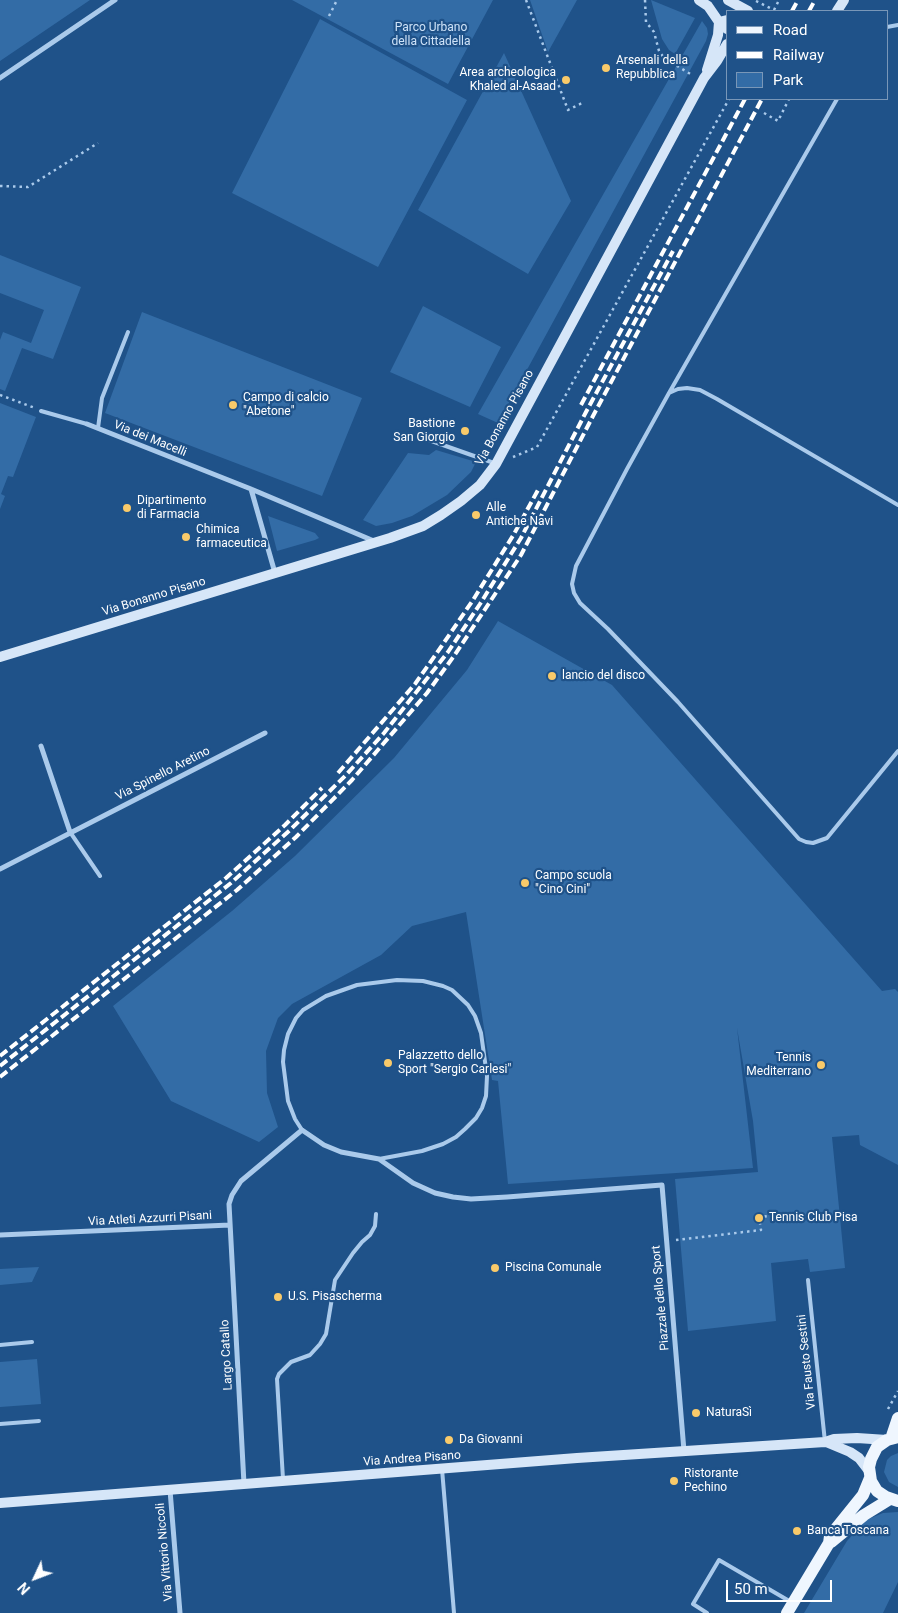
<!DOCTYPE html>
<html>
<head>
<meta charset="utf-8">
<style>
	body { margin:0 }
	#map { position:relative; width:898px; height:1613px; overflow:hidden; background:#1f5289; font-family:Roboto,sans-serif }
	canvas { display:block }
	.legend { position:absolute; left:726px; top:10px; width:162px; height:90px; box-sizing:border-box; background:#1f5289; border:1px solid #7997b8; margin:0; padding:6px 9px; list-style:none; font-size:15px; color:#fff }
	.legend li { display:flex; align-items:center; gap:10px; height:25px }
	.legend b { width:25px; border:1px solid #7997b8 }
	.north { position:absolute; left:10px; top:1553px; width:50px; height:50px; -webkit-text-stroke:4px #1f5289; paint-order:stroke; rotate:227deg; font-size:14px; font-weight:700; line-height:20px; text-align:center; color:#fff }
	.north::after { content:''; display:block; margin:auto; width:18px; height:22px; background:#fff; clip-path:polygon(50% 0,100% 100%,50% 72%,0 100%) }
	.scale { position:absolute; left:726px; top:1580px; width:106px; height:22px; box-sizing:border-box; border:2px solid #fff; border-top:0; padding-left:6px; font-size:15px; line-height:18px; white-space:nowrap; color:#fff; -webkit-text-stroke:4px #1f5289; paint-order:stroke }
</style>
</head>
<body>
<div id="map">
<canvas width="898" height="1613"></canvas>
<ul class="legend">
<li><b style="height:6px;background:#eff6fe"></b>Road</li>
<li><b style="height:6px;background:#fff"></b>Railway</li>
<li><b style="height:14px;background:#336ca6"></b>Park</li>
</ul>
<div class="north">N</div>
<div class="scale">50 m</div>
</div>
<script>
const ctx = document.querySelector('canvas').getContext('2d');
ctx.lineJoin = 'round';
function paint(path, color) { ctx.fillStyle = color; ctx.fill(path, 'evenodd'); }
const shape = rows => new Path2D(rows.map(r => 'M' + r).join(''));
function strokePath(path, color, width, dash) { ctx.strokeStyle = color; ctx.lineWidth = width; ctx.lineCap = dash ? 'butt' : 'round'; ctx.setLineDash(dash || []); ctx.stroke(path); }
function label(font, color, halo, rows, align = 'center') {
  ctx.font = font + ' Roboto,sans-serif'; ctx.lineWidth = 4.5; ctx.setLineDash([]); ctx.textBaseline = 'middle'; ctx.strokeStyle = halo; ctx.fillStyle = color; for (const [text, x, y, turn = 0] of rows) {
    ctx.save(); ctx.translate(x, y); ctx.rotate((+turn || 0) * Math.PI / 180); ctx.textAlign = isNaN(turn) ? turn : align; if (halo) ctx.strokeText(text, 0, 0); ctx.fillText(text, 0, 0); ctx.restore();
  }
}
const green = shape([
	[0,0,90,0,0,61],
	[292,0,493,0,448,84],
	[530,0,577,0,548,52],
	[651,0,695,18,675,54,669,50,662,39],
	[320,19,467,100,378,267,232,193],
	[702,21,707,28,708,34,706,41,498,423,478,414],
	[504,53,571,201,528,274,418,210],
	[0,255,81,287,53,359,22,348,5,391,0,389,0,340,3,332,31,343,44,310,0,293],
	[423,306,501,347,470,407,390,372],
	[142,312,362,398,322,496,105,413],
	[0,403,36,417,13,477,8,476,1,494,5,496,0,509],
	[436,450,476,462,471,472,447,495,412,516,392,523,376,526,363,520,408,453,429,455],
	[268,516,315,533,319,538,315,540,277,551],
	[498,621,612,685,882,991,895,989,898,992,898,1165,860,1145,859,1135,832,1137,845,1268,810,1272,808,1259,771,1263,776,1321,688,1331,675,1179,758,1172,753,1121,737,1028,753,1168,508,1184,498,1081,492,1080,466,912,412,926,381,955,292,1004,278,1018,266,1051,267,1093,278,1127,259,1142,171,1101,113,1006,232,911,295,856,394,758,467,670],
	[39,1267,32,1282,0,1285,0,1269],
	[37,1359,41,1404,0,1407,0,1362],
	[898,1453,898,1487,889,1482,884,1472,887,1460,891,1456],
	[898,1512,898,1582,883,1613,804,1613,847,1541,866,1520,883,1513]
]);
const path = shape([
	[526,0,568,110,584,102],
	[645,0,646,22,654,32,659,51,664,58,692,75],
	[756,1,774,10],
	[774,10,779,0],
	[329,16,337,0],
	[764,113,778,121,789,99],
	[0,186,28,187,98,143],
	[0,395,35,408],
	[513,457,537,447,729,99],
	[676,1240,761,1230,759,1217,797,1213],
	[888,1409,898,1391]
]);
const lane = shape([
	[887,27,898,25],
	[669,393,837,99],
	[41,411,87,424],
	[98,428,102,398,128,332],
	[423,438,494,463],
	[898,505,717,399,700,390,687,388,678,389,669,393,627,469,576,566,572,584,574,593,580,603,608,629,678,702,799,839,806,842,813,843,827,838,898,751],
	[70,832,100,876],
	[302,1130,295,1119,288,1101,283,1062,284,1050,288,1034,296,1018,303,1010,326,996,357,985,397,980,423,981,443,986,452,990,468,1005,475,1016,481,1033,487,1076,486,1096,482,1108,476,1118,465,1129,456,1137,443,1144,422,1151,379,1159],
	[808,1280,825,1442],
	[0,1345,32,1342],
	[0,1424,39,1421],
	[442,1469,454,1613],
	[283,1479,277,1379,279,1374,291,1362,310,1355,320,1344,326,1334,335,1280,353,1253,362,1242,370,1235,375,1226,376,1214],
	[707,1613,693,1604,719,1560,791,1602]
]);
const street = shape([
	[0,78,115,0],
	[87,424,251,489,374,541],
	[251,489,275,573],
	[41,746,70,832],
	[0,869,265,733],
	[0,1235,230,1225],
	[244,1484,229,1204,232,1195,241,1181,302,1130,324,1145,341,1152,379,1159,413,1183,435,1193,453,1197,471,1199,507,1197,662,1185,684,1451],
	[170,1490,180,1613]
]);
const secondary = shape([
	[699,0,708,6,719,22,727,29],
	[728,0,748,11],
	[837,11,844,0],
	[707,70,718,35,719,22,727,20],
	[0,657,390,538,423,526,441,515,461,501,480,485,496,464,704,78,717,61,727,44],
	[826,1442,850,1452,859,1458,869,1471],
	[0,1503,577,1458,825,1442,834,1439,857,1438,887,1440]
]);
const primary = shape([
	[898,1437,887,1440,877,1447,871,1459,869,1467,871,1481,877,1491,886,1497,898,1501],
	[891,1439,898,1418],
	[831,1542,864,1515,890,1499],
	[787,1613,829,1543,830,1536,863,1495,870,1478]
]);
const rail = shape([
	[792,11,798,0],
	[809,11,815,0],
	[581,405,745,99],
	[338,773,415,684,441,647,473,600,514,534,538,490],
	[0,1056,226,878,285,825,322,788],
	[0,1066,231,883,290,830,346,775,384,733,448,652,480,604,521,538,586,412,673,251],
	[0,1077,237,890,296,837,352,780,427,693,454,656,521,555,593,416,762,99]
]);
const markers = [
	[606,68,5,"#f9ca6a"],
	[566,80,5,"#f9ca6a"],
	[233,405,5,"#f9ca6a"],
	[465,431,5,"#f9ca6a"],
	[127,508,5,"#f9ca6a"],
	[476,515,5,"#f9ca6a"],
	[186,537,5,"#f9ca6a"],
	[552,676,5,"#f9ca6a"],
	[525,883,5,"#f9ca6a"],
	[388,1063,5,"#f9ca6a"],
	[821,1065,5,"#f9ca6a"],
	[759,1218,5,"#f9ca6a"],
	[495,1268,5,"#f9ca6a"],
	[278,1297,5,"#f9ca6a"],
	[696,1413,5,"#f9ca6a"],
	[449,1440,5,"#f9ca6a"],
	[674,1481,5,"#f9ca6a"],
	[797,1531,5,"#f9ca6a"]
];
const parkNames = [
	["Parco Urbano",431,28],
	["della Cittadella",431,42]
];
const poiNames = [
	["Arsenali della",616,61],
	["Repubblica",616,75],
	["Area archeologica",556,73,"right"],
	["Khaled al-Asaad",556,87,"right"],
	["Campo di calcio",243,398],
	["\"Abetone\"",243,412],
	["Bastione",455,424,"right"],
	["San Giorgio",455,438,"right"],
	["Dipartimento",137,501],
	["di Farmacia",137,515],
	["Alle",486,508],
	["Antiche Navi",486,522],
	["Chimica",196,530],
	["farmaceutica",196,544],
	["lancio del disco",562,676],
	["Campo scuola",535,876],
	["\"Cino Cini\"",535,890],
	["Palazzetto dello",398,1056],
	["Sport \"Sergio Carlesi\"",398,1070],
	["Tennis",811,1058,"right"],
	["Mediterrano",811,1072,"right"],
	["Tennis Club Pisa",769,1218],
	["Piscina Comunale",505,1268],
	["U.S. Pisascherma",288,1297],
	["NaturaSì",706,1413],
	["Da Giovanni",459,1440],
	["Ristorante",684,1474],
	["Pechino",684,1488],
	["Banca Toscana",807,1531]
];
const streetNames = [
	["Via Bonanno Pisano",505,418,-61],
	["Via dei Macelli",150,439,22],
	["Via Bonanno Pisano",154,597,-17],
	["Via Spinello Aretino",163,774,-27],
	["Via Atleti Azzurri Pisani",150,1219,-3],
	["Piazzale dello Sport",661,1298,-95],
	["Largo Catallo",227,1355,-93],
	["Via Fausto Sestini",807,1362,-96],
	["Via Andrea Pisano",412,1459,-4],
	["Via Vittorio Niccoli",165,1552,-95]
];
paint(green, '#336ca6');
strokePath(path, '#aacaeb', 2.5, [2.5, 4]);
strokePath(lane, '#aacaeb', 4);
strokePath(street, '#aacaeb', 5);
strokePath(secondary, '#d6e6f8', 10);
strokePath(primary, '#eff6fe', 12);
strokePath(rail, '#fff', 4, [9, 4]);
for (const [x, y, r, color] of markers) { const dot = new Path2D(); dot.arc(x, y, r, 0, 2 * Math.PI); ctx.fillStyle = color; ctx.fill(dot); strokePath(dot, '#1f5289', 2); }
label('12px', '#cfe3f8', '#1f5289', parkNames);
label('12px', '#fff', '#1f5289', poiNames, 'left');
label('12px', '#fff', '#1f5289', streetNames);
</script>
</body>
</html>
